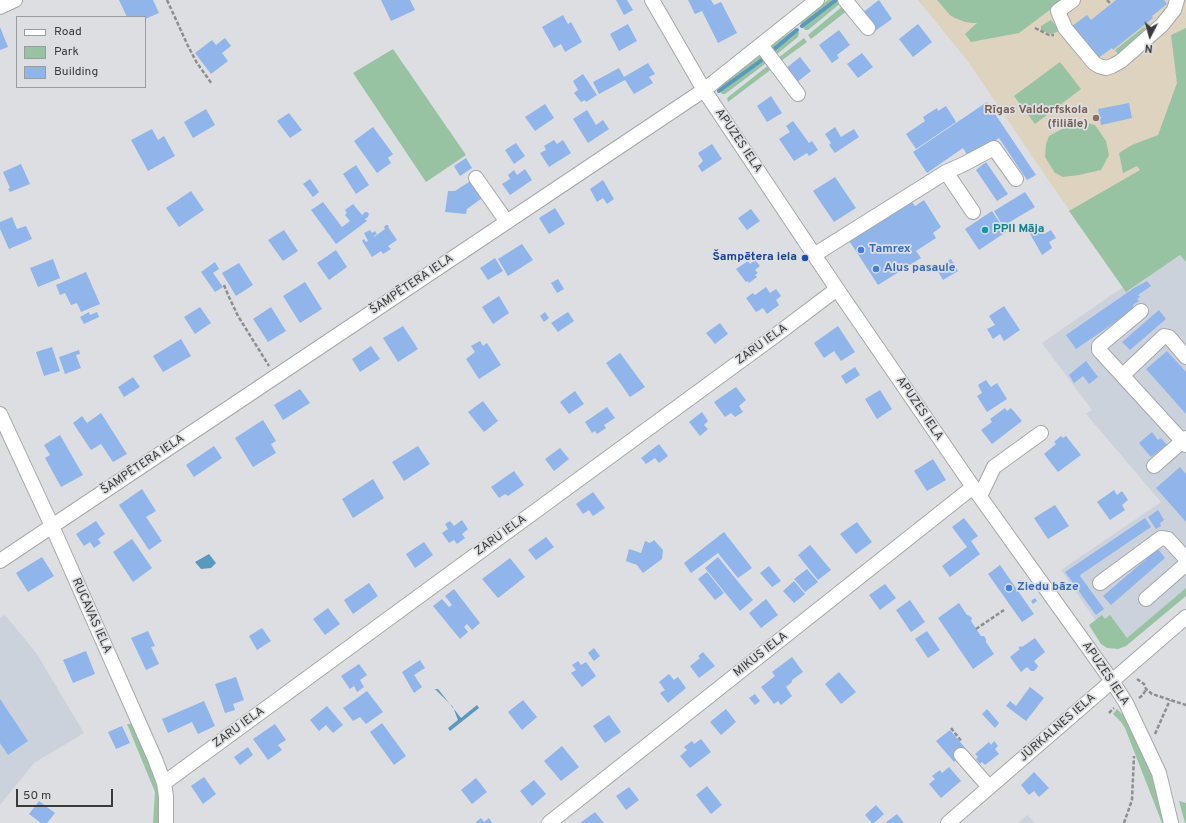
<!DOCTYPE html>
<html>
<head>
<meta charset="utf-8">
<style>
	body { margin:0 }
	#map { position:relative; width:1186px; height:823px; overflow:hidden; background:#dcdee1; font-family:Overpass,sans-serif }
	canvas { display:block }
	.legend { position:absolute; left:16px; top:16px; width:130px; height:72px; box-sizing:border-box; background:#dcdee1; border:1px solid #9b9c9f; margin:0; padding:5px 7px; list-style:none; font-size:12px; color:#3a3a3b }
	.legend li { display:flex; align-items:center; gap:8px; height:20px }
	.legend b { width:20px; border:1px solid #9b9c9f }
	.north { position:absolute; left:1130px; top:16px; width:40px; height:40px; -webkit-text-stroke:3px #dcdee1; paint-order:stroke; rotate:186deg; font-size:11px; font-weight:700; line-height:16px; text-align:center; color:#3a3a3b }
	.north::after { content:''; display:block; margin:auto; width:14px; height:18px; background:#3a3a3b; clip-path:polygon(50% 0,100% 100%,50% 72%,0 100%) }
	.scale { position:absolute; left:16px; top:789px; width:97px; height:18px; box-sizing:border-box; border:2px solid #3a3a3b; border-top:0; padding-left:5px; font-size:12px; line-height:14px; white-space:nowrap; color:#3a3a3b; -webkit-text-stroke:3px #dcdee1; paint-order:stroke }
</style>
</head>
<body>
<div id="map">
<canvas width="1186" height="823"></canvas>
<ul class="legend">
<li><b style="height:5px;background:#fff"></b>Road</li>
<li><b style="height:11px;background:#98c3a3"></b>Park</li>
<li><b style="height:11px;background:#90b5ea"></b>Building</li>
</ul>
<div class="north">N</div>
<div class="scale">50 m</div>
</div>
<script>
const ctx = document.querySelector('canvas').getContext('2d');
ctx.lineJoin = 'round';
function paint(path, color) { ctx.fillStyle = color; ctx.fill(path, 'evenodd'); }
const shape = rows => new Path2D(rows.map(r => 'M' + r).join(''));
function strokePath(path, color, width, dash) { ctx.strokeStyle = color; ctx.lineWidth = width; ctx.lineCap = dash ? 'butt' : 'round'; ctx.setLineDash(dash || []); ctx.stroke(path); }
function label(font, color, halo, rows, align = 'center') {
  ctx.font = font + ' Overpass,sans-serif'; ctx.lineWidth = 3.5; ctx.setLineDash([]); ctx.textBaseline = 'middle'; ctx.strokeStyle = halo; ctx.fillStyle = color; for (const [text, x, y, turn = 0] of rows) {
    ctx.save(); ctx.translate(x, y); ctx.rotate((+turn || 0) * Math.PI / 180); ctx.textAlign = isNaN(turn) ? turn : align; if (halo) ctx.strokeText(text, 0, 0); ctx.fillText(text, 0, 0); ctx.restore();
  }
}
const built = shape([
	[1180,255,1186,262,1186,593,1130,642,1111,643,1061,570,1161,502,1086,414,1092,410,1042,343,1123,287,1126,292],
	[5,615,37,654,84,733,34,763,0,805,0,618],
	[1027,815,1035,823,1018,823]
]);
const education = shape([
	[918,0,1186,0,1186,250,1180,255,1126,292,1045,175,967,60]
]);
const green = shape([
	[828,0,840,0,842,2,808,30,805,30,801,24,800,22],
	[937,0,1063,0,1019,33,971,42,965,34,977,23,972,23,965,22,955,18,950,15],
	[844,5,848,10,811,39,808,35],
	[1051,20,1060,31,1051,34,1041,30,1041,26],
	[1144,27,1148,32,1119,55,1115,50],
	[796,28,799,33,798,37,777,54,775,54,770,47],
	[1186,28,1186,262,1180,255,1126,292,1069,211,1140,170,1137,166,1123,173,1119,153,1132,145,1158,135,1177,83,1171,35],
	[804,38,807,42,781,61,778,58],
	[393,49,466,155,426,182,353,73],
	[761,55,769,61,725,94,722,94,719,89,723,84],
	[1060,62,1081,89,1035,124,1014,96],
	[770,64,773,68,728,102,727,98],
	[1084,122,1095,125,1106,141,1109,155,1101,170,1079,175,1063,177,1055,173,1045,157,1046,144,1049,136,1062,129],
	[1186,588,1186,596,1126,646,1118,649,1107,648,1101,644,1089,625,1102,615,1105,619,1110,615,1127,638],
	[1117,709,1126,718,1144,753,1157,786,1167,823,1162,823,1125,728,1121,722,1113,714],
	[127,724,132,724,135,726,159,785,161,800,159,823,153,823,155,792],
	[1179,801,1186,803,1186,823,1185,823]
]);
const water = shape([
	[209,554,216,563,211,568,201,569,195,562],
	[435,689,438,689,461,718,477,705,479,708,450,731,448,728,458,720,453,707]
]);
const stream = shape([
	[802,26,836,0],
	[772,51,797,30],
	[719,91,766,57]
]);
const building = shape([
	[119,0,153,0,159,13,145,19,145,17,127,17],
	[381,0,410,0,415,10,391,21],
	[616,0,627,0,633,10,624,15],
	[688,0,711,0,714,5,721,2,737,33,718,43,702,11,695,14],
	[879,0,892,19,875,31,862,13],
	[1116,0,1164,0,1167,4,1152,16,1153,18,1114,49,1113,50,1112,48,1097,59,1071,27,1087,15,1091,20],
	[563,15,568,24,571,22,582,42,565,52,561,44,554,48,542,27],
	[628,24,637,41,619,51,610,34],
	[918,24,932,42,913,57,899,39],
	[0,27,8,47,0,50],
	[839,30,850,45,837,55,839,58,832,63,819,45],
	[225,38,231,46,222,53,228,61,211,74,195,53,212,40,216,45],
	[862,53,873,67,858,78,847,64],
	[800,57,811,71,796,83,785,69],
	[648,63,655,74,649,77,653,83,634,94,625,80,599,94,593,82,619,68,624,77],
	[583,74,597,95,586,102,585,100,581,102,574,93,578,90,573,81],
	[771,96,782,113,767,122,757,106],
	[987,102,1036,175,1027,180,999,138,969,158,963,148,927,173,913,152],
	[1129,103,1132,118,1101,125,1098,109],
	[545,104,554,118,535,131,525,117],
	[946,106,956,122,916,149,906,134,925,121,923,117,937,108,938,111],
	[206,109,215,125,193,138,184,122],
	[587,110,596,125,603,120,609,129,588,143,573,119],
	[289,113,302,130,290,138,277,121],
	[793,121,809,143,812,141,818,150,809,156,807,153,794,161,779,139,790,132,786,126],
	[373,127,393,154,388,158,391,163,377,173,354,141],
	[835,127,841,137,854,129,859,137,835,153,829,145,831,143,825,134],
	[152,129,158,140,164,136,175,156,148,171,131,140],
	[554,140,557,144,563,140,571,153,549,167,540,153,546,150,544,146],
	[516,143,525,156,514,164,505,150],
	[712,144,722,159,702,172,698,166,703,161,698,153],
	[466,158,472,168,460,176,454,166],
	[986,162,1008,194,997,201,976,170],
	[21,164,30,184,10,192,8,189,10,188,3,172],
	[356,165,369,185,356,194,343,174],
	[525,169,532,180,510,195,502,184,510,179,508,175,514,170,517,175],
	[835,177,856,208,834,222,813,191],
	[310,179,319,192,313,197,303,184],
	[472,180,485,196,467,209,466,214,445,212,448,191,455,191],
	[603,180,614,199,607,204,603,198,597,202,590,189],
	[191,191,204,210,179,227,166,208],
	[1025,192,1035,207,1003,226,994,211],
	[909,198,915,206,924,200,941,227,933,233,936,238,916,251,921,258,878,285,848,239],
	[323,202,342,227,350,221,345,215,347,213,345,210,353,204,362,215,365,212,367,212,369,214,368,217,365,219,367,221,336,244,311,210],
	[555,208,565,224,549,234,539,218],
	[751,209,760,221,747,230,738,218],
	[992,211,1006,232,979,250,965,229],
	[12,217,17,229,26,226,32,239,9,249,0,229,0,222],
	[386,225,388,225,389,227,388,227,397,240,388,246,391,249,383,254,381,251,372,257,362,241,364,239,366,242,368,241,364,233,370,230,372,233,375,231,377,234,374,236,374,237,385,229,384,227],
	[1038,226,1044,234,1051,230,1056,238,1049,242,1052,248,1042,255,1029,232],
	[284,230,298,251,283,261,268,240],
	[522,244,533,260,508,276,498,259],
	[336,250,347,267,329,280,317,263],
	[495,258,503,271,488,280,480,268],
	[53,259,60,278,38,287,30,268],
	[951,259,958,271,943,280,936,268],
	[755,260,760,266,755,270,758,273,755,275,757,277,749,283,748,281,746,282,736,269,748,261,750,264],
	[215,262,219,269,213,273,223,287,215,292,201,272],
	[239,263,253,285,236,296,222,273],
	[86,272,100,304,81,312,77,303,71,305,65,293,60,295,56,285],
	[558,279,564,289,557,293,551,283],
	[1147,281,1151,286,1138,295,1140,297,1137,299,1139,301,1133,305,1133,310,1076,349,1066,335,1134,288],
	[305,282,322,309,300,323,283,296],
	[766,287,770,293,776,289,781,296,776,300,779,305,767,314,763,308,756,312,746,298,753,293,755,295],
	[499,296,509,313,493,324,482,307],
	[1004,306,1020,330,1004,341,1000,334,993,339,987,329,995,325,989,316],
	[200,307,211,323,195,334,184,317],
	[271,307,286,331,268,342,253,319],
	[1159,310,1166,319,1130,350,1122,342],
	[89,312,90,315,97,312,99,317,84,324,80,317],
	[545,312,549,318,544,322,540,316],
	[568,312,574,321,558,332,551,323],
	[720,323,728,334,715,344,706,333],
	[403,326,418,349,398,362,383,338],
	[838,326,855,352,841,361,834,351,824,358,814,343],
	[181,339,191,356,163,372,153,356],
	[480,341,483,346,487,343,501,365,479,379,466,359,475,352,471,346],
	[371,346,380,359,360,372,352,359],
	[52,347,60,371,44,376,36,352],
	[79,350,80,354,76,355,81,368,65,374,59,357],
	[1167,351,1186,372,1186,414,1146,369],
	[620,353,645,387,630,397,606,363],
	[1086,361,1098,377,1089,384,1083,376,1074,383,1069,375],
	[855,367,860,375,846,384,841,376],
	[133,377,140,387,124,397,118,387],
	[986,380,991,387,997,383,1007,399,987,412,977,396,982,393,978,385],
	[736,387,746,400,739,406,743,412,735,417,731,413,725,417,714,402],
	[300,389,310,403,283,420,274,405],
	[880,390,892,409,877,419,865,399],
	[575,391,584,404,569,414,560,402],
	[483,401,498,421,484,432,468,412],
	[607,407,615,418,604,425,606,428,597,434,595,431,592,433,585,422],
	[1005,408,1007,411,1011,408,1022,421,992,444,981,430,992,422,990,419],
	[702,412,708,421,704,425,708,429,700,436,689,422],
	[101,413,127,454,113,462,101,444,91,450,73,423,82,416,87,423],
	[263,420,276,441,271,444,276,453,253,467,235,438],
	[1152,432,1158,440,1161,438,1167,445,1151,457,1139,443],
	[60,435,83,475,61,487,45,458,50,455,44,445],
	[1061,436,1063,438,1066,436,1081,455,1058,472,1044,454,1056,444,1054,442],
	[659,444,668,456,659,463,655,458,646,464,641,458],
	[214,446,222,458,194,477,186,465],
	[418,446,430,464,404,481,392,462],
	[560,448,569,459,554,471,545,459],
	[933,459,946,480,927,491,914,471],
	[1180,467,1186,474,1186,522,1156,488],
	[514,471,524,485,508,496,505,494,499,498,491,487],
	[373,479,384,498,353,518,342,499],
	[142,489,156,511,146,517,162,541,149,550,119,505],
	[1114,490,1117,495,1122,491,1128,500,1122,505,1125,510,1110,520,1097,502],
	[593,492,605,508,593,516,589,510,583,514,576,504],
	[1055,505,1069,526,1048,539,1034,518],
	[1158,510,1164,520,1160,523,1161,526,1156,529,1148,517],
	[964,518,978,536,971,541,980,554,950,577,942,566,967,547,952,527],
	[1145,518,1151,527,1080,575,1081,576,1080,576,1104,609,1096,615,1065,572],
	[462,520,468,529,462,534,465,538,457,544,454,540,449,543,442,533,448,529,445,524,450,521,454,526],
	[96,521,105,534,98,539,101,543,94,548,90,542,84,546,76,534],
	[857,522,872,542,856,554,840,534],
	[724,532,752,568,738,578,718,553,691,573,684,563],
	[546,537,554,547,536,560,528,550],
	[132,539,152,568,133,582,113,552],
	[654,540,663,550,662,559,643,573,637,565,626,561,629,549,641,553,645,541,650,543],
	[424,542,433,555,415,568,406,554],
	[810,545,831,570,818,580,798,555],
	[1158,549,1165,558,1111,605,1103,596],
	[42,557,54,576,28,592,16,573],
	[718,557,753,600,740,611,705,568],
	[510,558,525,577,498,598,482,579],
	[1000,565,1034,614,1022,622,988,574],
	[769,566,781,581,772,587,760,573],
	[807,569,818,582,805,592,794,579],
	[707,572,724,593,715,600,698,579],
	[794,581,805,594,794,603,783,591],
	[369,583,378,596,353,614,344,600],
	[885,584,896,598,880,610,869,595],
	[454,589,480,623,472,630,467,624,464,627,468,632,460,639,433,606,442,599,449,607,452,605,445,596],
	[1035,598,1037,601,1033,604,1031,601],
	[766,599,778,615,761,628,749,613],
	[910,600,925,622,911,632,896,610],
	[959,603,967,615,970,616,972,618,971,621,981,636,984,636,986,639,986,642,994,654,973,669,938,618],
	[328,608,340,624,325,635,313,619],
	[262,628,271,641,257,650,249,636],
	[148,631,155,646,151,647,159,664,146,670,131,638],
	[927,631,940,650,928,658,915,639],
	[1035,638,1045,652,1034,661,1038,666,1037,668,1034,671,1031,671,1027,667,1021,672,1010,657,1020,649,1018,648,1021,646,1022,647],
	[594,648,600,656,594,661,588,653],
	[86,651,95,674,73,683,63,660],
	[703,652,715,666,699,678,690,666,700,658,698,656],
	[792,657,803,672,792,680,792,682,786,687,792,696,781,705,778,701,774,704,761,687,775,676,772,672],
	[420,660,425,668,414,675,422,687,414,693,402,672],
	[578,661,581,665,586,662,596,676,582,687,571,673,576,670,572,665],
	[359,664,367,675,360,680,364,687,357,692,354,686,350,689,341,676],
	[839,672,856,692,841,704,825,684],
	[669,674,674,680,678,677,686,688,668,703,660,693,665,690,659,682],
	[236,677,244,700,233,704,235,710,225,713,215,684],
	[1030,687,1044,698,1026,721,1006,706,1010,701,1016,706],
	[367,691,383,712,366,724,360,717,353,721,343,708],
	[755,694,760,701,755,705,749,698],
	[0,699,28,741,8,755,0,743],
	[523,700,537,717,522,730,508,712],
	[204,701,215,726,198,734,192,722,168,733,162,719],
	[327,706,343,725,333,733,326,725,319,731,310,720],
	[726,709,736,722,721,735,710,722],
	[987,709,999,723,995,728,982,714],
	[609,715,621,732,605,743,593,726],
	[382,723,406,756,394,765,370,732],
	[275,724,286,740,278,745,282,750,268,760,253,739],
	[122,726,130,743,116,749,108,732],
	[950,730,967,750,954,762,936,741],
	[701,739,711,752,690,768,680,756,687,750,684,747,692,741,694,744],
	[994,741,998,746,995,749,999,754,985,765,982,762,980,764,976,759,978,757,975,754,989,742,991,745],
	[562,746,579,767,561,781,544,761],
	[248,747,253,755,240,765,234,757],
	[949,767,961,781,941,798,929,784,935,779,932,776,940,770,942,773],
	[1034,772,1049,788,1039,797,1034,791,1029,795,1021,785],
	[204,777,216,794,203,804,191,786],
	[476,778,487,792,472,804,461,790],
	[534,780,546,794,532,806,520,791],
	[707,786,722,805,711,814,696,795],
	[629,787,639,800,626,810,616,796],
	[39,801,55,813,47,823,41,823,29,814],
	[876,805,884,814,874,823,872,823,865,815],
	[595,812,604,823,580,823],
	[897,814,904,823,885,823],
	[481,818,484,822,489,818,492,823,475,823]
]);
const path = shape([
	[167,0,188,46,197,63,212,84],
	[1107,0,1111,4],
	[1035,28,1049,35,1054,35],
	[224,285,229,297,238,316,269,366],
	[976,629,1004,610],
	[1137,679,1144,684,1146,689,1152,694,1186,705],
	[1139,698,1143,695,1146,689],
	[1109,713,1114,708],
	[951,728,962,742],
	[1155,734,1170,700],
	[1124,823,1132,800,1134,756]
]);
const minor = shape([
	[652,0,704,90,837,289,973,487,1112,681,1126,703,1159,773,1171,823],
	[845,0,868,28],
	[1073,0,1058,11,1065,28,1094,63,1099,66,1106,68,1112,66,1121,61,1162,25,1174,10,1177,0],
	[0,7,15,0],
	[761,45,798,94],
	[476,178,507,222],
	[973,212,946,172,964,164,994,148,1016,179],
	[814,255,946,172],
	[1141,311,1099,346,1099,350,1186,445],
	[1123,375,1164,336,1169,337,1186,357],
	[0,414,52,526,155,759,164,783,166,797,166,823],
	[1154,466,1186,438],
	[980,496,994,467,1041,433],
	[0,561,704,90,817,0],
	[1100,583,1161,538,1168,539,1186,559],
	[1146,599,1186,564],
	[961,755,989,787],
	[164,783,776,335,837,289],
	[549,823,973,487],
	[948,823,1186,617]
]);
const markers = [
	[1096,118,4,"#8d6e63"],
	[985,230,4,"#0f9aa8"],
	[861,250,4,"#3f7fe0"],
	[805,258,4,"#1a4fb4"],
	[876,269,4,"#3f7fe0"],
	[1009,588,4,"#3f7fe0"]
];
const educationNames = [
	["Rīgas Valdorfskola",1088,111],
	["(filiāle)",1088,125]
];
const streetNames = [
	["APUZES IELA",738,141,56],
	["ŠAMPĒTERA IELA",412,285,-34],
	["ZARU IELA",762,345,-36],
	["APUZES IELA",919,409,56],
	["ŠAMPĒTERA IELA",143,465,-34],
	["ZARU IELA",501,536,-36],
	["RUCAVAS IELA",91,616,66],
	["MIKUS IELA",761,655,-38],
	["APUZES IELA",1105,674,56],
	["ZARU IELA",239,728,-36],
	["JŪRKALNES IELA",1058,728,-41]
];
const cultureNames = [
	["PPII Māja",993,230]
];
const shopNames = [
	["Tamrex",869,250],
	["Alus pasaule",884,269],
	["Ziedu bāze",1017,588]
];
const transitNames = [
	["Šampētera iela",797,258]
];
paint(built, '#ccd2db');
paint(education, '#ddd3bf');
paint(green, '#98c3a3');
paint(water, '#579abe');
strokePath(stream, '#579abe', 4);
paint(building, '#90b5ea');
strokePath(minor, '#a6a8aa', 16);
strokePath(path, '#8d8e90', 2.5, [4, 2]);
strokePath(minor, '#fff', 14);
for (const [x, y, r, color] of markers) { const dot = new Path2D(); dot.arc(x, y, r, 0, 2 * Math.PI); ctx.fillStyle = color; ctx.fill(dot); strokePath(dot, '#dcdee1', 1.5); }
label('bold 12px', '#785e54', '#dcdee1', educationNames, 'right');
label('12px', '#3a3a3b', '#dcdee1', streetNames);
label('bold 12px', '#0d838f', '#dcdee1', cultureNames, 'left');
label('bold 12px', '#366cbe', '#dcdee1', shopNames, 'left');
label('bold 12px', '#164399', '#dcdee1', transitNames, 'right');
</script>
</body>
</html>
